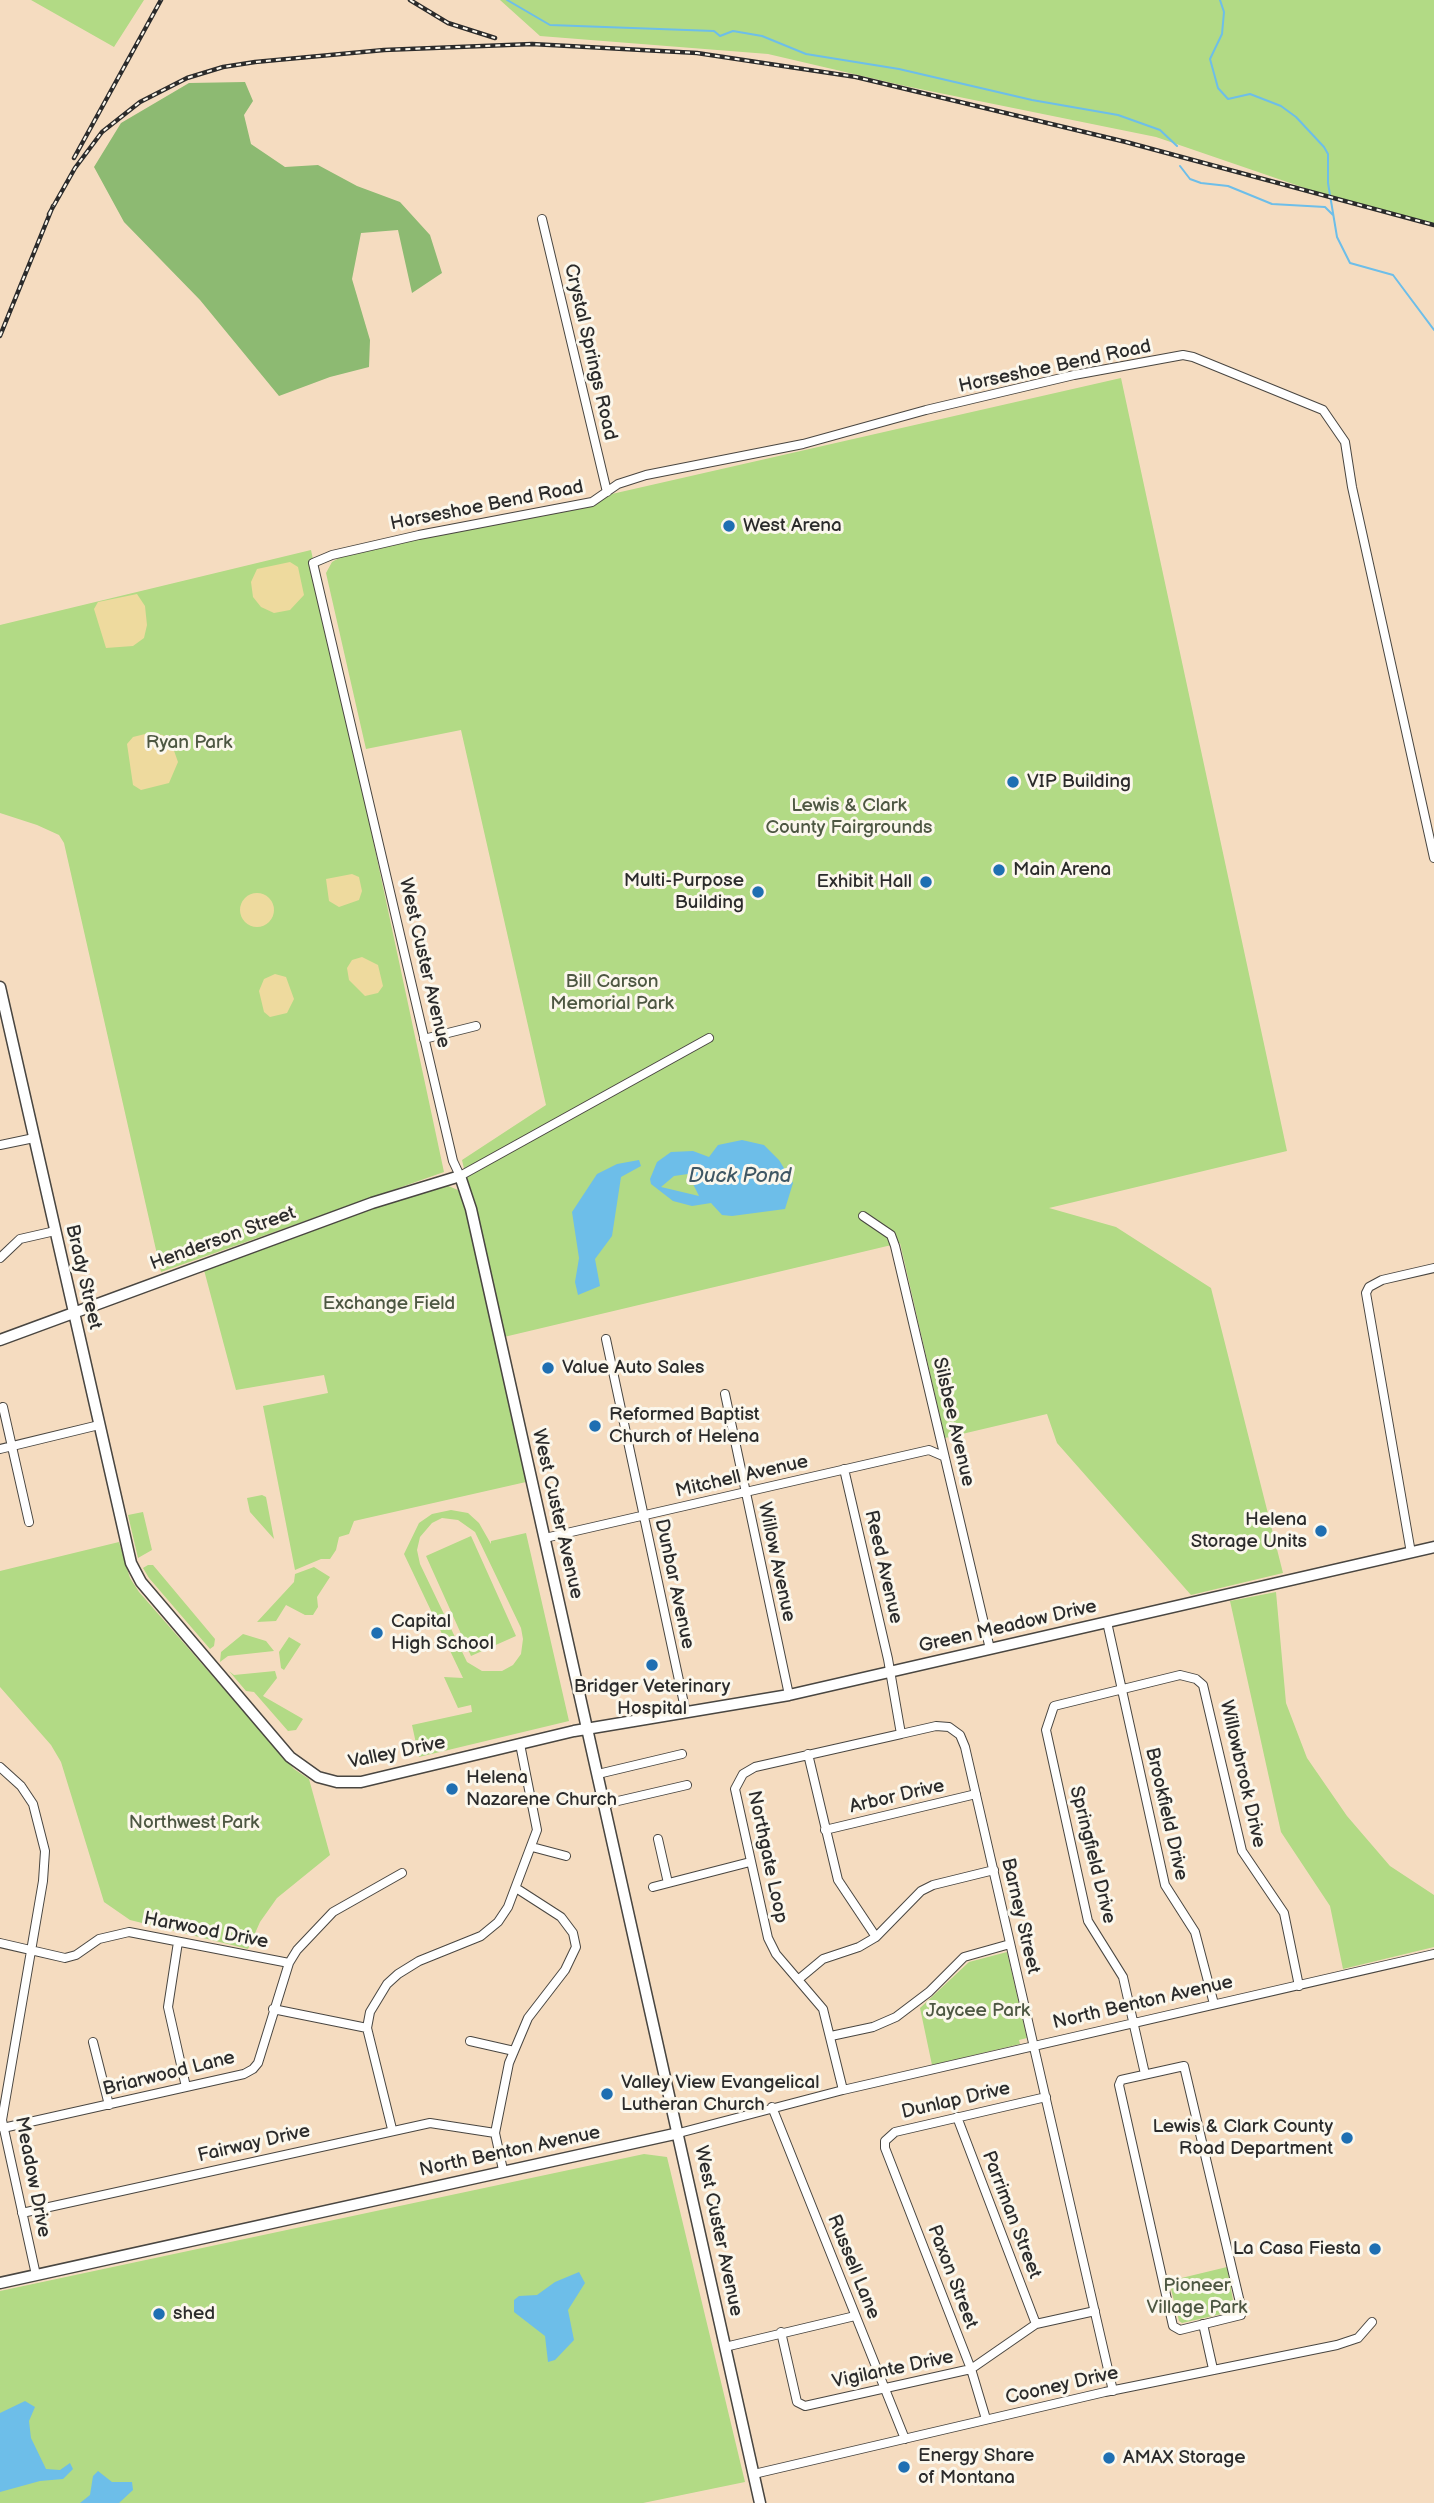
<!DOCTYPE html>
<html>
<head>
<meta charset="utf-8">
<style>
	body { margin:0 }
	canvas { display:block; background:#f5dcc0 }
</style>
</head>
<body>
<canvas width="1434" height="2503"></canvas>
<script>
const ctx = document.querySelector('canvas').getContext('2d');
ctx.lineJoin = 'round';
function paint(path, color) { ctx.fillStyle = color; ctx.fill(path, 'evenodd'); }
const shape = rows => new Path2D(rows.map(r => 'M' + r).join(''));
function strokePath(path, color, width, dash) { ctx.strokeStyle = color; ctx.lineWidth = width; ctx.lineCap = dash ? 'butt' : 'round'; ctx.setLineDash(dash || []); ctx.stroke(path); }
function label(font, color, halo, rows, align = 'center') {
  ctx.font = font + ' "Balsamiq Sans",sans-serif'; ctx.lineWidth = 6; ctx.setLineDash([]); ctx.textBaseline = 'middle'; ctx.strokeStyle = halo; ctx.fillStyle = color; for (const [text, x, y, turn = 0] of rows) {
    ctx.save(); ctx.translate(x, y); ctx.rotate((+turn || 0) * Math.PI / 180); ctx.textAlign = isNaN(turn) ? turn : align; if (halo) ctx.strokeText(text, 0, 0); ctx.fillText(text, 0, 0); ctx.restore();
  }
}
const green = shape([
	[31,0,144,0,114,47],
	[500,0,1434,0,1434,224,1331,197,1156,137,905,86,768,54,540,36],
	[1121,378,1287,1151,1049,1208,1116,1227,1211,1288,1283,1573,1191,1595,1057,1443,1047,1414,945,1438,900,1243,504,1337,462,1160,546,1105,461,730,366,749,326,573,332,562,344,555],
	[311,550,444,1172,161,1272,64,843,59,835,37,825,0,813,0,625],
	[446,1185,458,1190,466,1209,526,1482,354,1521,349,1534,339,1537,336,1550,330,1559,321,1559,295,1570,263,1406,328,1393,324,1375,236,1390,204,1270,381,1205],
	[262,1495,266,1497,274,1539,250,1512,247,1498],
	[451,1510,468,1513,479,1523,491,1544,491,1541,526,1533,569,1721,419,1757,412,1725,472,1712,471,1705,458,1708,444,1677,463,1678,404,1554,419,1523,432,1514],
	[442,1518,458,1520,475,1532,521,1628,523,1639,521,1654,513,1665,502,1671,482,1671,467,1662,420,1564,417,1550,420,1537,432,1523],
	[143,1512,152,1550,138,1558,128,1515],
	[471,1536,516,1636,471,1656,426,1556],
	[119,1542,130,1578,139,1592,294,1769,309,1779,330,1855,277,1898,260,1922,248,1949,130,1920,104,1902,61,1762,51,1745,0,1687,0,1571],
	[148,1565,153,1565,215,1639,214,1646,210,1649,149,1578,143,1568],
	[314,1567,330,1577,317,1597,318,1607,313,1615,305,1615,286,1605,276,1621,257,1622,294,1582,295,1574],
	[1276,1592,1286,1703,1307,1758,1347,1816,1390,1866,1434,1895,1434,1947,1343,1969,1330,1906,1281,1832,1230,1601],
	[243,1634,266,1641,274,1651,228,1656,220,1662,221,1652],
	[289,1637,301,1644,284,1670,281,1668,279,1652],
	[229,1671,234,1675,275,1671,277,1678,263,1696,303,1719,296,1730,288,1731,254,1692,246,1691],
	[1007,1952,1027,2038,1019,2040,1020,2044,932,2065,920,2008,969,1962],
	[644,2154,667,2157,745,2482,643,2503,0,2503,0,2291],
	[1227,2267,1235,2311,1182,2323,1179,2321,1169,2281]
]);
const forest = shape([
	[245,82,253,101,244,115,251,144,285,167,318,165,357,186,400,202,430,235,442,273,412,293,398,230,361,233,352,279,370,340,369,367,330,377,279,396,200,300,124,222,94,167,121,123,189,83]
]);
const sand = shape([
	[290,562,298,567,304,595,290,610,274,613,261,607,253,597,251,582,257,569],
	[137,594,145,606,147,625,144,638,133,646,106,648,94,609,98,602],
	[149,733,163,735,172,745,178,762,169,783,141,790,133,785,127,744,133,737],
	[352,874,359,877,362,891,359,900,339,907,329,901,326,879],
	'240 910a17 17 0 1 1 34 0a17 17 0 1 1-34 0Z',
	[362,957,378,965,383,986,378,993,365,996,349,980,347,968,352,960],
	[275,974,286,977,294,999,287,1013,270,1017,264,1012,259,991,264,979]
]);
const water = shape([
	[742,1140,764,1145,779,1160,793,1183,785,1209,732,1216,722,1215,711,1203,692,1206,673,1201,651,1184,650,1179,657,1162,671,1152,693,1151,709,1157,718,1145],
	[688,1174,699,1196,661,1187,674,1176],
	[639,1160,641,1166,621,1177,612,1236,595,1259,600,1286,578,1295,575,1282,579,1258,572,1212,597,1174,617,1164],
	[579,2272,585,2283,568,2310,574,2340,555,2360,548,2362,545,2336,514,2312,514,2300,519,2296,537,2295,555,2282],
	[25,2401,35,2407,29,2421,31,2438,46,2469,60,2470,70,2463,73,2469,63,2479,40,2481,0,2492,0,2413],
	[98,2471,112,2482,132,2482,133,2490,119,2503,80,2503,90,2495,93,2476]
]);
const stream = shape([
	[507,0,550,25,714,31,720,36,733,31,762,36,806,54,899,69,1032,100,1118,115,1160,130,1177,146],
	[1220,0,1224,12,1222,34,1210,59,1218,88,1228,99,1250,94,1281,106,1296,117,1324,147,1328,154,1328,183,1337,237,1350,263,1393,275,1434,330],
	[1180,166,1190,179,1201,183,1228,186,1272,204,1325,207,1333,215]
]);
const street = shape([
	[542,219,607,492],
	[709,1038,460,1176,453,1161,313,563,332,555,419,535,592,502,618,484,646,475,803,444,926,410,1074,375,1183,355,1193,357,1323,410,1345,442,1352,487,1434,858],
	[424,1039,476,1026],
	[0,1145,34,1138],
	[863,1216,891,1235,895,1246,990,1649],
	[0,1258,20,1239,55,1231],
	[606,1339,686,1713],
	[725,1394,789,1695],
	[3,1407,29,1522],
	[0,1449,99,1425],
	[844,1469,888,1659,901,1734,936,1726,949,1727,960,1735,965,1747,1113,2391],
	[545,1538,929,1450,943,1456],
	[1411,1553,1366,1293,1369,1287,1382,1280,1434,1268],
	[1107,1622,1165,1885,1195,1932,1214,2004],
	[808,1754,838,1880,876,1937],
	[0,1767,21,1786,33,1804,45,1851,43,1881,2,2120,36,2275],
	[598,1774,682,1754],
	[605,1804,687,1785],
	[825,1830,976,1794],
	[658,1839,668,1883],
	[532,1847,566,1856],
	[653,1887,750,1862],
	[178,1942,168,2007,186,2087],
	[0,1943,65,1958,76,1955,99,1939,129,1932,289,1963],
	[799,1979,823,1959,859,1947,876,1937,921,1891,933,1885,994,1870],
	[273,2009,367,2028],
	[831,2036,873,2027,896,2017,929,1992,964,1957,1010,1944],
	[470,2041,514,2051],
	[93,2042,109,2105],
	[1184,2066,1242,2311,1241,2315,1180,2330,1173,2326,1119,2085,1121,2080,1184,2066],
	[1145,2074,1123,1977,1088,1921,1046,1730,1054,1706,1180,1675,1196,1679,1203,1685,1242,1851,1284,1913,1299,1986],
	[843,2090,823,2009,776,1954,768,1938,735,1789,743,1774,755,1767,901,1734],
	[772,2107,905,2439],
	[957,2117,1036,2324],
	[3,2128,244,2074,253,2069,258,2063,289,1963,297,1950,333,1912,402,1873],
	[392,2129,367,2028,370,2012,387,1984,398,1974,419,1961,481,1936,498,1922,508,1907,537,1830,520,1744],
	[679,2133,843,2090,1434,1954],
	[503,2170,495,2133,509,2063,528,2018,565,1970,576,1947,573,1933,561,1917,516,1888],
	[22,2213,430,2123,495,2133],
	[1203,2324,1213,2369],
	[781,2332,797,2402,805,2406,971,2369,1036,2324,1095,2311],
	[725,2347,855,2316],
	[986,2419,971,2369,885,2148,885,2141,895,2132,1046,2097],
	[754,2474,1105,2392,1337,2345,1358,2338,1372,2322]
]);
const secondary = shape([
	[0,987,131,1563,141,1582,290,1757,318,1777,337,1782,361,1782,574,1731,789,1695,1434,1547],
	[0,1340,372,1203,460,1176,471,1209,760,2503],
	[0,2283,679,2133]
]);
const rail = shape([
	[410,0,448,23,495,38],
	[74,158,161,0],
	[49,214,75,168,102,132,140,102,187,78,223,67,255,62,384,50,532,44,697,53,856,77,1126,142,1434,225],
	[0,336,53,206]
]);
const markers = [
	[729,526,7,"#1f6fb2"],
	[1013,782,7,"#1f6fb2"],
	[999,870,7,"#1f6fb2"],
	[926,882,7,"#1f6fb2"],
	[758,892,7,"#1f6fb2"],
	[548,1368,7,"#1f6fb2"],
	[595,1426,7,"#1f6fb2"],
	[1321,1531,7,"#1f6fb2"],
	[377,1633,7,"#1f6fb2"],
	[652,1665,7,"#1f6fb2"],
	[452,1789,7,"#1f6fb2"],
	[607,2094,7,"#1f6fb2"],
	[1347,2138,7,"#1f6fb2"],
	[1375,2249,7,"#1f6fb2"],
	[159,2314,7,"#1f6fb2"],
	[1109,2458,7,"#1f6fb2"],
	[904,2467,7,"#1f6fb2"]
];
const streetNames = [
	["Crystal Springs Road",590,352,77],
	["Horseshoe Bend Road",1055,367,-12],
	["Horseshoe Bend Road",487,506,-11],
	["West Custer Avenue",424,963,77],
	["Henderson Street",223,1239,-20],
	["Brady Street",83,1277,77],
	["Silsbee Avenue",953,1422,77],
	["Mitchell Avenue",742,1477,-13],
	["West Custer Avenue",557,1514,77],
	["Willow Avenue",776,1562,78],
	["Reed Avenue",883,1567,77],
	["Dunbar Avenue",674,1584,78],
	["Green Meadow Drive",1008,1627,-13],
	["Valley Drive",397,1753,-12],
	["Willowbrook Drive",1242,1774,77],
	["Arbor Drive",897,1797,-13],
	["Brookfield Drive",1166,1814,77],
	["Springfield Drive",1092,1855,76],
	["Northgate Loop",767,1857,78],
	["Barney Street",1020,1916,77],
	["Harwood Drive",206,1931,11],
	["North Benton Avenue",1143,2003,-13],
	["Briarwood Lane",169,2074,-14],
	["Dunlap Drive",956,2101,-13],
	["Fairway Drive",254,2144,-13],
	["North Benton Avenue",510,2152,-12],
	["Meadow Drive",32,2177,79],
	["Parriman Street",1011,2215,69],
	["West Custer Avenue",718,2231,78],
	["Russell Lane",853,2267,68],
	["Paxon Street",952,2277,69],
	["Vigilante Drive",893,2370,-12],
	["Cooney Drive",1062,2386,-13]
];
const poiNames = [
	["West Arena",743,526],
	["VIP Building",1027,782],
	["Main Arena",1013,870],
	["Multi-Purpose",744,881,"right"],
	["Building",744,903,"right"],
	["Exhibit Hall",912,882,"right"],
	["Value Auto Sales",562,1368],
	["Reformed Baptist",609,1415],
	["Church of Helena",609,1437],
	["Helena",1307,1520,"right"],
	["Storage Units",1307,1542,"right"],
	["Capital",391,1622],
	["High School",391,1644],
	["Bridger Veterinary",652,1687,"center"],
	["Hospital",652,1709,"center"],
	["Helena",466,1778],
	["Nazarene Church",466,1800],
	["Valley View Evangelical",621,2083],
	["Lutheran Church",621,2105],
	["Lewis & Clark County",1333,2127,"right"],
	["Road Department",1333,2149,"right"],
	["La Casa Fiesta",1361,2249,"right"],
	["shed",173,2314],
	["Energy Share",918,2456],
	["of Montana",918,2478],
	["AMAX Storage",1123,2458]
];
const parkNames = [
	["Ryan Park",189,743],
	["Lewis & Clark",849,806],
	["County Fairgrounds",849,828],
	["Bill Carson",612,982],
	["Memorial Park",612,1004],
	["Exchange Field",389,1304],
	["Northwest Park",194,1823],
	["Jaycee Park",978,2011],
	["Pioneer",1197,2286],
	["Village Park",1197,2308]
];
const waterNames = [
	["Duck Pond",740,1177]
];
paint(green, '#b2da85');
paint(forest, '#8dba72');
paint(sand, '#eeda9e');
paint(water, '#6dbee9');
strokePath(stream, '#6dbee9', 2);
strokePath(street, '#494641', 10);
strokePath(secondary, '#494641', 13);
strokePath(street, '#fff', 8);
strokePath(secondary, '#fff', 10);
strokePath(rail, '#2b2b2b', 4.5);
strokePath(rail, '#fbf7ec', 2, [5]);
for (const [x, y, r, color] of markers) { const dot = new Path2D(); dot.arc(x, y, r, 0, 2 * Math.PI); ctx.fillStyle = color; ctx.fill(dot); strokePath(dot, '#fbf7ec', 2.5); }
label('19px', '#2b2b2b', '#fbf7ec', streetNames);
label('19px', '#2b2b2b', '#fbf7ec', poiNames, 'left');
label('19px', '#4d5742', '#fbf7ec', parkNames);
label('italic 21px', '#3f5764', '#fbf7ec', waterNames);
</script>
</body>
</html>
